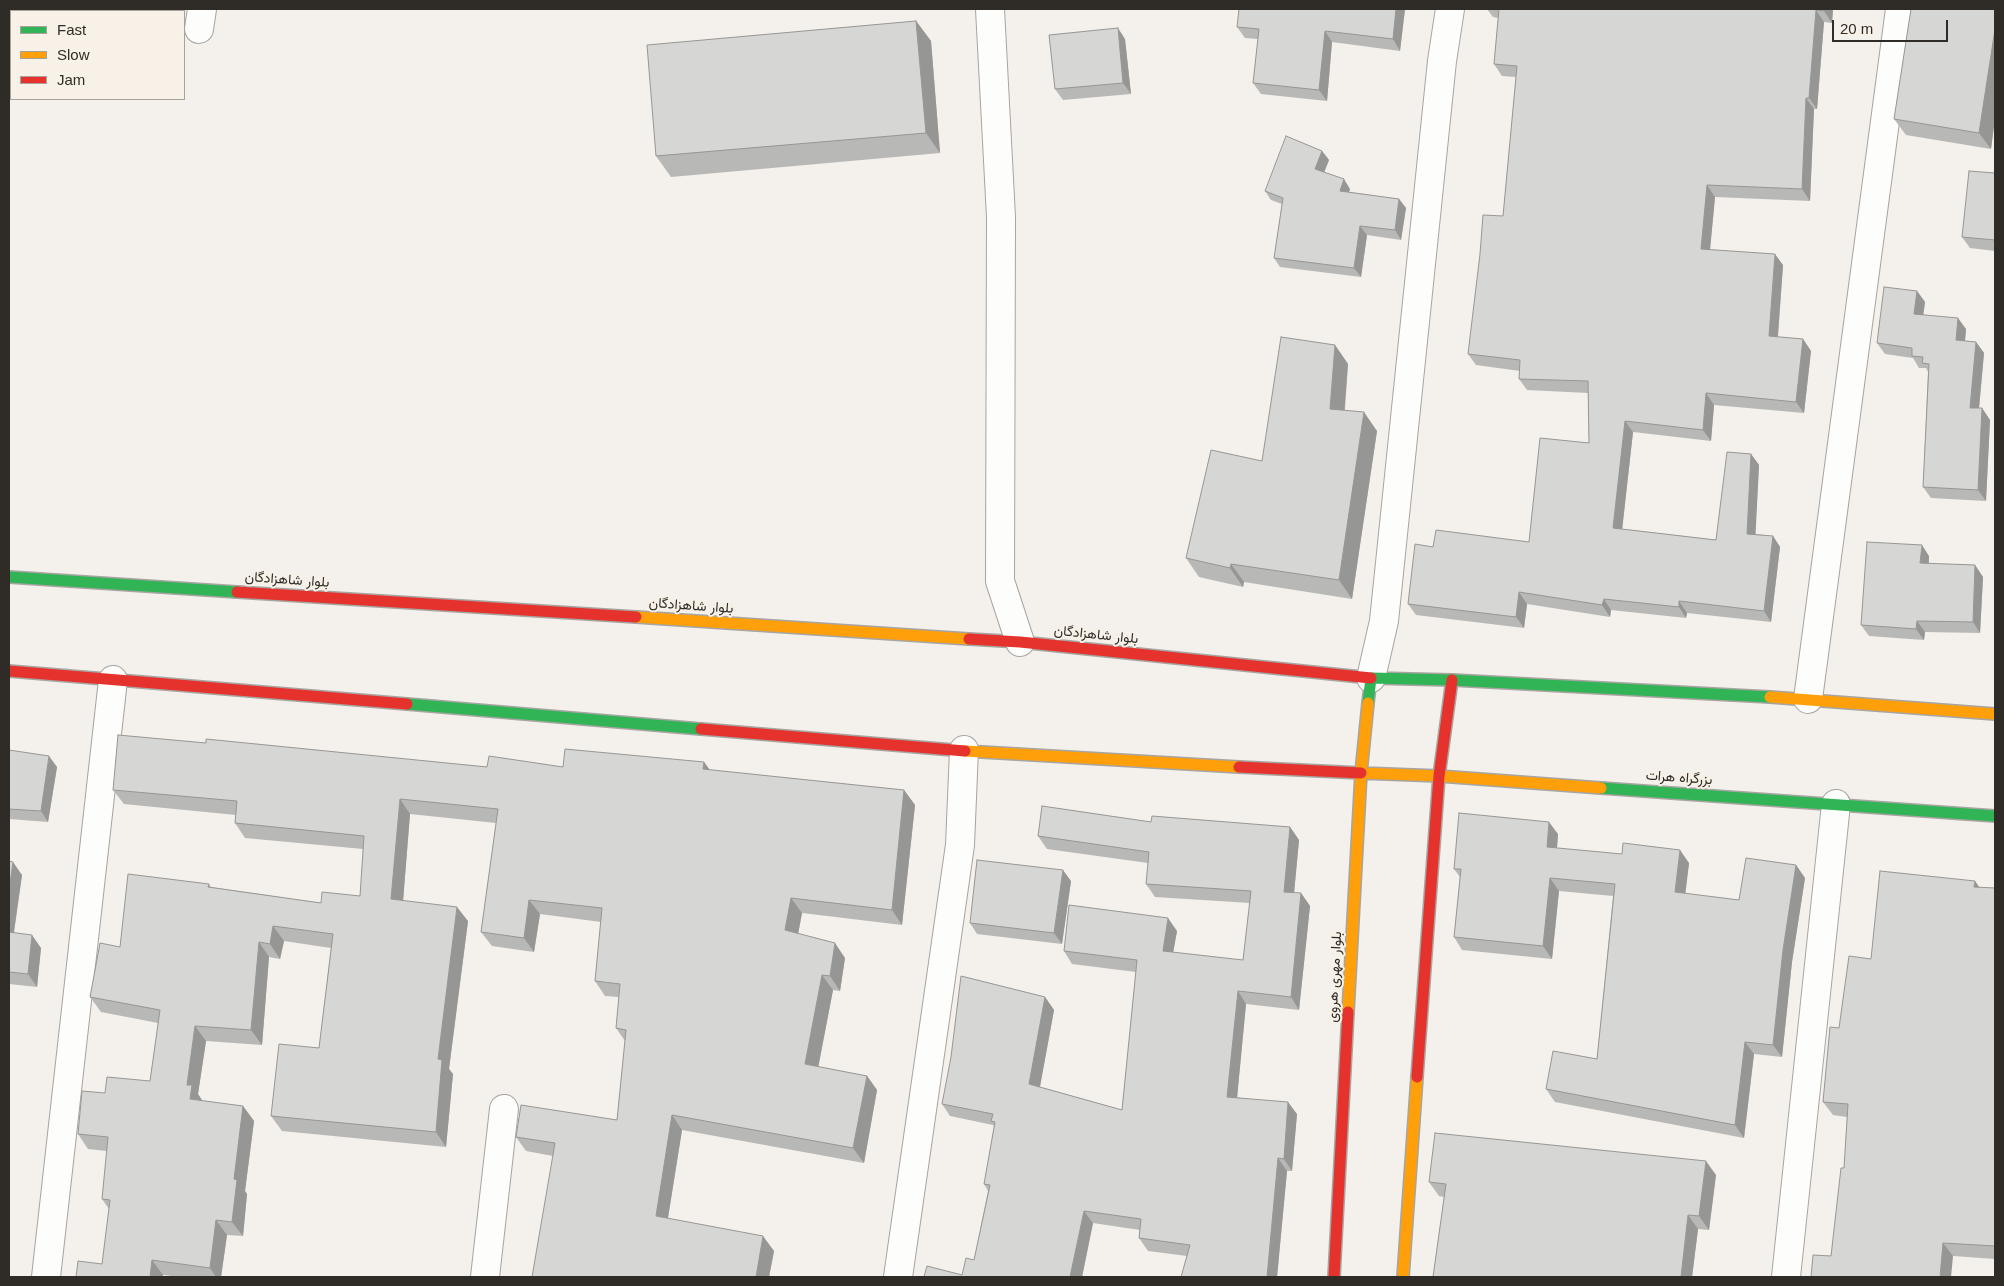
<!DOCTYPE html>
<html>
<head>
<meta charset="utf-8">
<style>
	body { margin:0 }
	#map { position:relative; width:2004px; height:1286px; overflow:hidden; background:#f4f0eb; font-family:Arial,sans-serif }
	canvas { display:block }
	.frame { position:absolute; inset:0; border:10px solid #2f2c28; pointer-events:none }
	.legend { position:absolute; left:10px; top:10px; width:175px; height:90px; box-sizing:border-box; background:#f8f1e7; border:1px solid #a8a29b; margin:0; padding:6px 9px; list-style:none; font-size:15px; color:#2f2c28 }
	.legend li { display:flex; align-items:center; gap:10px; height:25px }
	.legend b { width:25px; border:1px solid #a8a29b }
	.scale { position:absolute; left:1832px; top:20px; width:116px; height:22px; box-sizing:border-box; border:2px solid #2f2c28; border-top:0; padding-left:6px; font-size:15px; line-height:18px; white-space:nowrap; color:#2f2c28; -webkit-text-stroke:4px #f8f1e7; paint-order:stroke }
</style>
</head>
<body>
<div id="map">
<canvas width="2004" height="1286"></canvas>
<div class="frame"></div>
<ul class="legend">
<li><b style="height:6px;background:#30b455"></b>Fast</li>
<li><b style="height:6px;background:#ff9f0a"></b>Slow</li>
<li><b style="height:6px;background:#e5322d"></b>Jam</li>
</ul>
<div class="scale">20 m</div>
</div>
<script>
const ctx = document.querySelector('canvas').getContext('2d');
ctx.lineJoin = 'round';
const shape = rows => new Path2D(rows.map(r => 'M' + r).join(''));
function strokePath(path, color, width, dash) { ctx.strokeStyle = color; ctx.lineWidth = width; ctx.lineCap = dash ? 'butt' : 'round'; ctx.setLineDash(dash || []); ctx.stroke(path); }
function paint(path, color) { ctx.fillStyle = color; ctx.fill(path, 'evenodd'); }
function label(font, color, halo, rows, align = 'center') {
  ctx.font = font + ' Arial,Vazirmatn,sans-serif'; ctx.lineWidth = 4; ctx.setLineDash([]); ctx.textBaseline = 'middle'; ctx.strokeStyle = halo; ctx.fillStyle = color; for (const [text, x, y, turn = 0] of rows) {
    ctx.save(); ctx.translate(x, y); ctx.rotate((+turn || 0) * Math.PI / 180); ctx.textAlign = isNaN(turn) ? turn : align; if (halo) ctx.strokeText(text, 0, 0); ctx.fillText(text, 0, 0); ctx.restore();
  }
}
const street = shape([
	[990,9,1001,217,1000,581,1020,642],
	[199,29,202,9],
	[1371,678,1384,621,1442,61,1450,9],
	[1808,699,1900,9],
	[46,1277,113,680],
	[485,1277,504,1109],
	[898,1277,960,845,964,750],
	[1786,1277,1836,804]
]);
const fast = shape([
	[9,577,237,592],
	[1368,703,1371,678,1452,680,1770,697],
	[407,704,701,729],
	[1601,788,1995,816]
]);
const slow = shape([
	[636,617,969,639],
	[1770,697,1995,714],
	[965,751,1239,767],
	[1361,773,1439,776,1601,788],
	[1348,1012,1361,773,1368,703],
	[1403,1277,1417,1077]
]);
const jam = shape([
	[237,592,636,617],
	[969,639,1020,642,1371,678],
	[9,671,407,704],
	[701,729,965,751],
	[1239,767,1361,773],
	[1417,1077,1439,776,1452,680],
	[1334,1277,1348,1012]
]);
const wall = shape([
	[1405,9,1400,51,1332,42,1327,101,1261,94,1253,83,1258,39,1245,38,1237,27],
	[1487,9,1833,9,1832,23,1824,22,1817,109,1814,109,1810,201,1715,197,1710,250,1783,265,1778,337,1803,339,1811,351,1804,413,1714,405,1711,441,1633,432,1622,529,1716,540,1751,454,1759,465,1755,534,1773,536,1780,547,1771,622,1687,613,1686,618,1611,610,1610,617,1527,604,1524,628,1416,615,1408,604,1433,547,1529,542,1589,443,1588,393,1527,390,1519,379,1520,371,1476,365,1468,354,1503,216,1516,77,1502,76,1494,64,1498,18,1493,17],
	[1995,9,1995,118,1991,149,1906,135,1894,119],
	[916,21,931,41,940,153,671,177,656,156],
	[1125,39,1131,94,1063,100,1055,89],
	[1322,151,1329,160,1324,172,1350,189,1349,192,1399,199,1406,208,1401,240,1367,235,1361,277,1280,267,1274,258,1282,204,1271,200,1265,191],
	[1995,173,1995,251,1970,248,1962,237],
	[1917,291,1925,302,1923,315,1966,329,1965,341,1976,342,1984,353,1979,408,1982,408,1990,420,1986,501,1931,498,1923,487,1928,372,1926,368,1919,368,1913,358,1885,354,1877,343],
	[1335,345,1348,364,1345,410,1377,431,1352,599,1244,582,1243,587,1199,577,1186,558,1262,461],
	[1929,556,1929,564,1975,565,1983,577,1980,633,1925,632,1924,640,1869,636,1861,625],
	[206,743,487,767,563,767,704,762,710,770,904,790,915,805,902,925,802,913,798,934,845,958,840,991,833,990,818,1067,867,1076,877,1090,864,1163,682,1130,668,1218,774,1251,769,1277,553,1156,526,1151,516,1137,617,1120,625,1041,616,1028,619,997,605,996,595,981,601,922,540,914,534,952,492,946,481,932,496,823,410,814,403,901,468,921,449,1069,453,1074,446,1147,282,1131,271,1116,319,1048,331,948,284,941,280,959,269,957,262,1045,206,1041,198,1094,202,1101,243,1106,254,1121,245,1191,247,1194,243,1236,227,1235,221,1277,181,1277,163,1275,163,1277,76,1277,102,1264,109,1209,102,1199,107,1151,88,1149,78,1134,105,1093,150,1081,158,1023,101,1012,90,997,120,947,209,884,211,887,321,903,360,896,363,849,245,838,235,823,236,815,124,804,113,790],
	[9,750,57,767,48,822,9,819],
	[1151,822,1290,827,1299,840,1294,893,1301,893,1310,906,1299,1010,1246,1004,1237,1097,1297,1114,1292,1171,1287,1171,1277,1277,1181,1277,1187,1256,1148,1251,1139,1238,1140,1230,1093,1223,1082,1277,924,1277,962,1275,974,1260,988,1191,984,1184,994,1126,993,1125,950,1116,942,1104,1045,997,1054,1010,1040,1087,1122,1110,1136,972,1072,964,1064,951,1177,931,1173,953,1243,960,1250,903,1155,897,1146,884,1148,863,1047,849,1038,836],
	[1558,834,1557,848,1689,863,1685,894,1739,900,1796,865,1805,878,1792,962,1782,1057,1754,1054,1744,1138,1555,1102,1546,1089,1597,1059,1613,896,1559,891,1552,959,1462,950,1454,937,1460,877,1454,869],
	[9,861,22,875,14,933,41,948,37,987,9,984],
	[1071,881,1062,944,977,934,970,923],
	[1979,887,1995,888,1995,1259,1953,1256,1831,1256,1844,1168,1847,1117,1833,1115,1823,1102,1839,1028,1871,959],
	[1716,1175,1709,1230,1698,1229,1692,1277,1433,1277,1444,1197,1439,1196,1429,1182]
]);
const shadedWall = shape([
	[104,9,110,9,110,11,105,11],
	[1396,9,1405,9,1400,51,1393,39],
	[1824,9,1833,9,1832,23,1824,11],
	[1816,10,1824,22,1817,109,1809,98],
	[916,21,931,41,940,153,926,133],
	[1118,28,1125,39,1131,94,1123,83],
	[1995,29,1995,118,1991,149,1979,133],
	[1325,31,1332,42,1327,101,1319,90],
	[1806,98,1814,109,1810,201,1802,189],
	[1322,151,1329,160,1322,178,1315,169],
	[1344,179,1350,189,1346,200,1340,191],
	[1707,185,1715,197,1709,260,1701,249],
	[1399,199,1406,208,1401,240,1395,230],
	[1360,226,1367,235,1361,277,1354,268],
	[1775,254,1783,265,1777,347,1769,336],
	[1917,291,1925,302,1922,325,1914,314],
	[1958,318,1966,329,1964,351,1956,340],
	[1803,339,1811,351,1804,413,1796,402],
	[1976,342,1984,353,1978,419,1970,408],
	[1335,345,1348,364,1343,427,1330,409],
	[1706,393,1714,405,1711,441,1703,430],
	[1982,408,1990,420,1986,501,1978,490],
	[1364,412,1377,431,1352,599,1339,580],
	[1625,421,1633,432,1621,540,1613,528],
	[1751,454,1759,465,1755,545,1747,534],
	[1773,536,1780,547,1771,622,1764,611],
	[1922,545,1929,556,1928,575,1920,563],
	[1231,564,1244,582,1243,587,1230,568],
	[1975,565,1983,577,1980,633,1973,622],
	[1519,592,1527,604,1524,628,1516,617],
	[1604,599,1611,610,1610,617,1602,605],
	[1679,601,1687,613,1686,618,1679,607],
	[1917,621,1925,632,1924,640,1916,629],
	[49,756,57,767,48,822,41,811],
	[704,762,714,776,703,769],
	[904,790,915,805,902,925,892,910],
	[400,799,410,814,402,914,391,899],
	[1549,822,1558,834,1556,860,1547,847],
	[1290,827,1299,840,1293,904,1284,892],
	[1680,850,1689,863,1684,905,1675,892],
	[13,862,22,875,12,945,9,940,9,891],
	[1796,865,1805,878,1792,962,1782,1057,1773,1045,1783,950],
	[1063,870,1071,881,1062,944,1054,933],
	[1550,878,1559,891,1552,959,1543,946],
	[1975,881,1984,894,1974,887],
	[1301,893,1310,906,1299,1010,1291,997],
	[791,898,802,913,796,945,785,930],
	[529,900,540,914,534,952,524,938],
	[457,907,468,921,449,1069,453,1074,446,1147,436,1132,438,1059],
	[1168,918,1177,931,1171,964,1163,951],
	[273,926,284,941,280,959,270,944],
	[32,935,41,948,37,987,28,974],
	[259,942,269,957,262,1045,251,1030],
	[835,943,845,958,840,991,830,976],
	[822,975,833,990,816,1079,805,1064],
	[1238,991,1246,1004,1236,1109,1227,1097],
	[1045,997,1054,1010,1038,1097,1029,1084],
	[195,1026,206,1041,198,1094,202,1100,201,1114,190,1099,187,1085],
	[1745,1042,1754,1054,1744,1138,1735,1125],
	[867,1076,877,1090,864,1163,853,1148],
	[1288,1102,1297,1114,1292,1171,1284,1159],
	[243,1106,254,1121,245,1191,247,1194,243,1236,232,1222,234,1179],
	[672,1115,682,1130,666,1230,656,1216],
	[1278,1158,1287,1171,1277,1277,1267,1277],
	[1706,1161,1716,1175,1709,1230,1699,1216],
	[1084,1211,1093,1223,1082,1277,1070,1277],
	[1688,1215,1698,1229,1692,1277,1681,1277],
	[216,1220,227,1235,221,1277,216,1277,210,1268],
	[763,1236,774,1251,769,1277,756,1277],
	[1943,1243,1953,1256,1951,1277,1940,1277],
	[152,1260,163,1275,163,1277,150,1277]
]);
const building = shape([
	[50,9,104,9,105,11,50,11,50,9],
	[1239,9,1396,9,1393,39,1325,31,1319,90,1253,83,1259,29,1237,27,1239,9],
	[1499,9,1824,9,1824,11,1816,10,1809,98,1806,98,1802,189,1707,185,1701,249,1775,254,1769,336,1803,339,1796,402,1706,393,1703,430,1625,421,1613,528,1716,540,1727,452,1751,454,1747,534,1773,536,1764,611,1679,601,1679,607,1604,599,1602,605,1519,592,1516,617,1408,604,1415,544,1433,547,1436,530,1529,542,1540,438,1589,443,1588,381,1519,379,1520,360,1468,354,1480,254,1483,215,1503,216,1517,66,1494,64,1499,9],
	[1911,9,1995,9,1995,29,1979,133,1894,119,1911,9],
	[916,21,926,133,656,156,647,45,916,21],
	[1118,28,1123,83,1055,89,1049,35,1118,28],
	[1286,136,1322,151,1315,169,1344,179,1340,191,1399,199,1395,230,1360,226,1354,268,1274,258,1283,198,1265,191,1286,136],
	[1969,171,1995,173,1995,240,1962,237,1969,171],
	[1884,287,1917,291,1914,314,1958,318,1956,340,1976,342,1970,408,1982,408,1978,490,1923,487,1929,364,1922,363,1923,357,1912,356,1912,348,1877,343,1884,287],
	[1281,337,1335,345,1330,409,1364,412,1339,580,1231,564,1230,568,1186,558,1211,450,1262,461,1281,337],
	[1867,542,1922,545,1920,563,1975,565,1973,622,1917,621,1916,629,1861,625,1867,542],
	[118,735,206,743,206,739,487,767,489,756,563,767,565,749,704,762,703,769,904,790,892,910,791,898,785,930,835,943,830,976,822,975,805,1064,867,1076,853,1148,672,1115,656,1216,763,1236,756,1277,532,1277,555,1143,516,1137,521,1105,617,1120,626,1030,616,1028,620,984,595,981,602,908,529,900,524,938,481,932,498,809,400,799,391,899,457,907,438,1059,442,1060,436,1132,271,1116,279,1044,319,1048,333,934,273,926,270,944,259,942,251,1030,195,1026,187,1085,192,1085,190,1099,243,1106,234,1179,237,1180,232,1222,216,1220,210,1268,152,1260,150,1277,76,1277,78,1261,102,1264,110,1200,102,1199,108,1137,78,1134,82,1091,105,1093,107,1077,150,1081,160,1010,90,997,100,943,120,947,128,874,209,884,208,887,321,903,322,892,360,896,364,836,235,823,237,801,113,790,118,735],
	[9,750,49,756,41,811,9,809,9,750],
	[1042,806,1151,822,1152,816,1290,827,1284,892,1301,893,1291,997,1238,991,1227,1097,1288,1102,1284,1159,1278,1158,1267,1277,1181,1277,1190,1245,1139,1238,1141,1219,1084,1211,1070,1277,924,1277,927,1266,962,1275,966,1258,974,1260,990,1185,984,1184,995,1122,991,1121,993,1114,942,1104,951,1057,961,976,1045,997,1029,1084,1122,1110,1137,960,1064,951,1069,905,1168,918,1163,951,1243,960,1251,891,1146,884,1149,852,1038,836,1042,806],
	[1459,813,1549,822,1547,847,1622,854,1623,843,1680,850,1675,892,1739,900,1746,858,1796,865,1783,950,1773,1045,1745,1042,1735,1125,1546,1089,1553,1051,1597,1059,1615,884,1550,878,1543,946,1454,937,1461,869,1454,869,1459,813],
	[977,860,1063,870,1054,933,970,923,977,860],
	[9,861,13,862,9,891,9,861],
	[1880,871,1975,881,1974,887,1995,888,1995,1246,1943,1243,1940,1277,1811,1277,1813,1255,1831,1256,1841,1168,1844,1168,1848,1104,1823,1102,1830,1027,1839,1028,1849,956,1871,959,1880,871],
	[9,932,32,935,28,974,9,972,9,932],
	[1435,1133,1706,1161,1699,1216,1688,1215,1681,1277,1433,1277,1446,1184,1429,1182,1435,1133]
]);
const streetNames = [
	["بلوار شاهزادگان",287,580,4],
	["بلوار شاهزادگان",691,606,4],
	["بلوار شاهزادگان",1096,635,6],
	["بزرگراه هرات",1679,778,4],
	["بلوار مهری هروی",1335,977,-87]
];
strokePath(street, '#a7a5a1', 30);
strokePath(fast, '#a7a5a1', 14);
strokePath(slow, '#a7a5a1', 14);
strokePath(jam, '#a7a5a1', 14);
strokePath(street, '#fdfdfc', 28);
strokePath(fast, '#30b455', 11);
strokePath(slow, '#ff9f0a', 11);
strokePath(jam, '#e5322d', 11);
paint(wall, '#b8b9b6');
paint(shadedWall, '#969694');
paint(building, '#d6d7d4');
strokePath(building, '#969694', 1);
label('14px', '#2f2c28', '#f8f1e7', streetNames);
</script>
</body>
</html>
